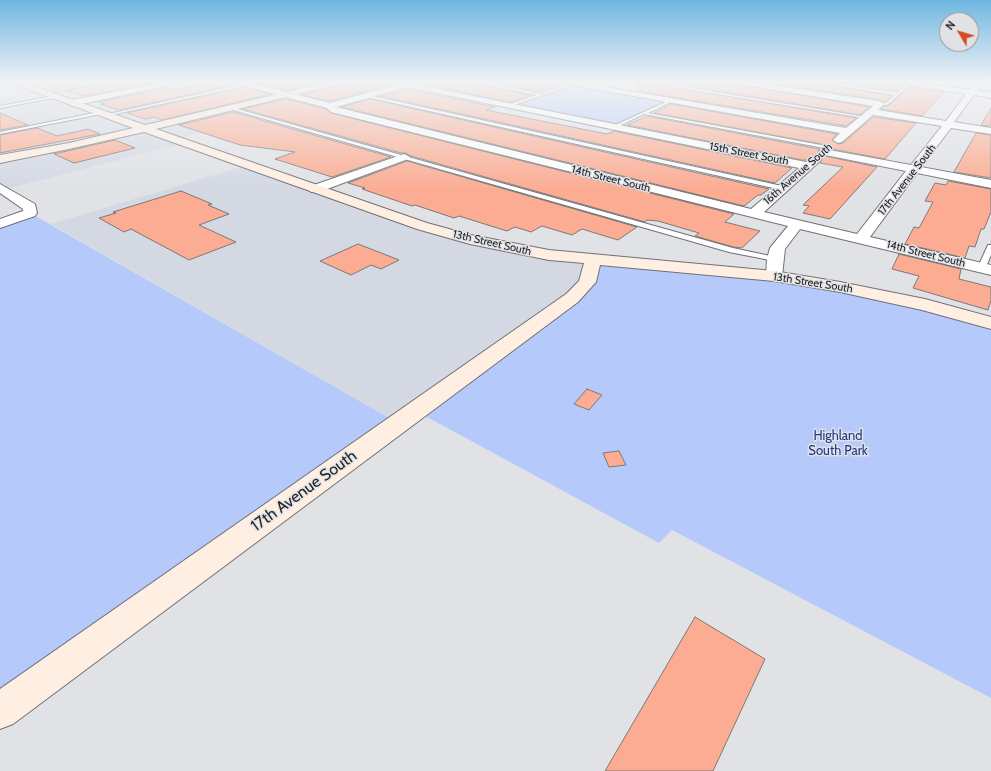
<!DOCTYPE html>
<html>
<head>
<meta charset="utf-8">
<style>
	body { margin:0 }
	#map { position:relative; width:991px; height:771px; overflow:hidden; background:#e0e2e6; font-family:Cabin,sans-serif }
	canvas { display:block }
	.north { position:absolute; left:939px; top:12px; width:40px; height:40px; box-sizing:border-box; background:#e0e2e6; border:1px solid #949699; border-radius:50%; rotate:308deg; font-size:11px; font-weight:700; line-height:16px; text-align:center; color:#232325 }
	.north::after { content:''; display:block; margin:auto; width:14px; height:18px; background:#d34a23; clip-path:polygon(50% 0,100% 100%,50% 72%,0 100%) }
</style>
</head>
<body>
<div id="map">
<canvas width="991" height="771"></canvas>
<div class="north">N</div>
</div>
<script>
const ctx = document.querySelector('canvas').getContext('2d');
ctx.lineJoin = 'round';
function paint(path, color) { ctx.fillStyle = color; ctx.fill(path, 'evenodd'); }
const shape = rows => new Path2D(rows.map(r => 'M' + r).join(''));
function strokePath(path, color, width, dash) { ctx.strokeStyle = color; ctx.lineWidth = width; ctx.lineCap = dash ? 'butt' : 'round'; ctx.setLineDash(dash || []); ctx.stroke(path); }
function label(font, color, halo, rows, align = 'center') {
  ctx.font = font + ' Cabin,sans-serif'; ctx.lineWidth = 3; ctx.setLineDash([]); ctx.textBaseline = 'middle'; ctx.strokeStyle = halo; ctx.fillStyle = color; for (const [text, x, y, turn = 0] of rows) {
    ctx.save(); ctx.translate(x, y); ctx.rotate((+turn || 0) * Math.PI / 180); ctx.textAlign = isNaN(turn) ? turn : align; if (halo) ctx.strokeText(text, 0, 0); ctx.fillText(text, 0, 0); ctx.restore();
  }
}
const built = shape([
	[151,82,163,86,169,85,204,95,173,102,211,113,232,108,263,117,175,139,186,143,2,190,0,189,0,83],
	[248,165,422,226,593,260,587,282,398,423,51,224]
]);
const green = shape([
	[571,85,670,101,613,127,508,106],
	[30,213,398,423,0,711,0,224],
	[593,260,774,276,991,323,991,698,672,530,659,543,416,411,572,298]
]);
const building = shape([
	[50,82,81,82,57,88,50,85,50,82],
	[103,82,143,82,148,84,83,96,66,91,103,82],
	[225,82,235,85,118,110,101,104,105,104,99,102,164,88,172,90,209,83,224,87,225,82],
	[264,82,321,82,286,91,260,84,264,82],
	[348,82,399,82,330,101,302,95,348,82],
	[423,82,472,82,530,95,510,102,422,84,423,82],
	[494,82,554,82,559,85,539,92,494,82],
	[638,82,642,82,856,118,846,126,637,91,638,82],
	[667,82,726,82,869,107,860,115,667,82],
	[765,82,814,82,892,96,884,102,880,100,765,82],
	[841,82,857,82,895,87,895,84,902,85,896,91,841,82],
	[245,87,271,94,162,120,154,117,145,119,127,113,245,87],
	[910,87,944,92,922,116,881,109,884,106,888,106,910,87],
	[408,89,495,107,486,110,572,127,607,134,614,131,792,168,775,183,380,96,408,89],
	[286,99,326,109,331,113,734,214,725,222,760,231,742,248,733,247,695,236,699,233,658,221,647,220,645,222,411,156,405,153,401,153,243,109,286,99],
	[370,99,769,189,761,195,758,195,744,206,342,107,370,99],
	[671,104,837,134,832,140,838,144,843,143,873,117,916,123,885,159,832,149,833,147,832,146,654,113,671,104],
	[991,108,991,126,981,125,991,108],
	[233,112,391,157,332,177,275,159,295,152,240,145,179,125,233,112],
	[0,113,28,125,0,130,0,113],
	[647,116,819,149,818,153,820,155,877,167,830,219,803,213,809,206,803,205,843,167,820,163,822,159,815,156,807,160,802,160,627,125,647,116],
	[37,128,57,136,88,129,100,134,0,153,0,135,37,128],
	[976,133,991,135,991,178,954,172,976,133],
	[115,140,135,148,74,163,54,154,115,140],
	[407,161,637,227,618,240,582,229,572,235,542,226,531,232,515,227,507,231,459,216,454,218,415,205,412,206,362,189,365,188,348,183,407,161],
	[948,181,991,189,991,212,984,229,981,229,975,247,969,246,965,258,905,244,914,227,919,228,933,202,925,201,935,183,946,185,948,181],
	[181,191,212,204,208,205,229,214,199,225,236,242,189,260,131,229,124,232,99,218,116,213,113,212,181,191],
	[358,244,399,260,381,269,371,265,351,275,320,261,358,244],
	[899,254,961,269,959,279,991,287,991,300,988,310,913,288,919,276,892,269,899,254],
	[587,389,602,395,589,410,574,404,587,389],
	[619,451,626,465,609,467,603,453,619,451],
	[695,617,765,659,713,771,605,771,695,617]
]);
const lane = shape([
	[91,82,102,82,41,94,39,93,91,82],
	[253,82,263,82,106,116,104,115,253,82],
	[473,82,484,82,541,94,570,84,573,85,508,107,507,105,537,95,473,82],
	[643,82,655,82,866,117,864,118,643,82],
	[815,82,828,82,897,93,908,82,913,82,887,105,878,104,886,103,895,95,815,82],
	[368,95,782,186,785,188,782,190,367,97,368,95],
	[54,96,53,98,0,108,0,106,54,96],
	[670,100,671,102,648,113,832,147,829,149,644,114,615,128,611,127,670,100],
	[230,107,733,248,775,257,779,259,775,261,729,252,230,109,230,107],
	[99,112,101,114,0,134,0,132,99,112],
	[988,245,991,245,991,255,985,269,979,269,978,267,988,245]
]);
const street = shape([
	[166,82,185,82,72,106,68,103,72,100,166,82],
	[231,82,246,82,330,103,407,82,422,82,418,85,806,162,815,157,819,158,821,160,819,162,764,212,857,234,906,171,820,154,819,152,820,150,824,149,911,165,942,126,873,115,842,142,838,143,833,140,840,133,555,82,576,82,846,128,873,106,727,82,751,82,880,101,884,104,878,110,946,121,966,94,890,82,915,82,970,90,976,82,984,82,978,91,991,92,991,98,974,95,954,122,991,128,991,134,951,128,921,167,991,180,991,188,917,173,870,237,991,265,991,275,800,229,785,249,782,276,780,279,774,281,768,279,766,276,767,259,770,248,788,226,331,112,327,108,231,82],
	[408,87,799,168,751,209,336,107,408,87],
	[404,154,410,157,408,159,319,192,311,192,309,189,311,186,404,154],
	[0,184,35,204,37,213,35,216,0,228,0,219,23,211,23,209,0,193,0,184]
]);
const secondary = shape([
	[9,82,22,82,145,125,330,82,347,82,156,129,427,223,471,235,549,250,774,271,840,282,925,299,991,317,991,329,922,310,840,292,774,281,600,265,596,282,578,302,13,724,0,729,0,689,566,294,579,281,584,263,549,260,470,244,417,229,144,132,69,149,0,163,0,155,69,143,133,128,9,82]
]);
const farStreetnames = [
	["15th Street South",749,154,11],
	["16th Avenue South",798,174,-41],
	["14th Street South",611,179,14],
	["17th Avenue South",907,180,-52],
	["13th Street South",492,243,13],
	["14th Street South",926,254,14],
	["13th Street South",813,283,9]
];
const parkNames = [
	["Highland",838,436],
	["South Park",838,451]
];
const nearStreetnames = [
	["17th Avenue South",304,491,-36]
];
paint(built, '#d3d8e3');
paint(green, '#b5c9fa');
paint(building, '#fbac92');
strokePath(building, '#7d7977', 1);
strokePath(lane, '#6f7175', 2);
strokePath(street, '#6f7175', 2);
strokePath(secondary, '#6f7175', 2);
paint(lane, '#fff');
paint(street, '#fff');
paint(secondary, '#ffefe3');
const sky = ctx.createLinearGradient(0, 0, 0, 190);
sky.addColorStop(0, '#6fb7e2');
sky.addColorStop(0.43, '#f1f2f4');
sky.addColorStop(1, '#f1f2f400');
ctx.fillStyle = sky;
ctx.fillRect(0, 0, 991, 190);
label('11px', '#232325', '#e0e2e6', farStreetnames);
label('13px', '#213883', '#e0e2e6', parkNames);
label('16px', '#232325', '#e0e2e6', nearStreetnames);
</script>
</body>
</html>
